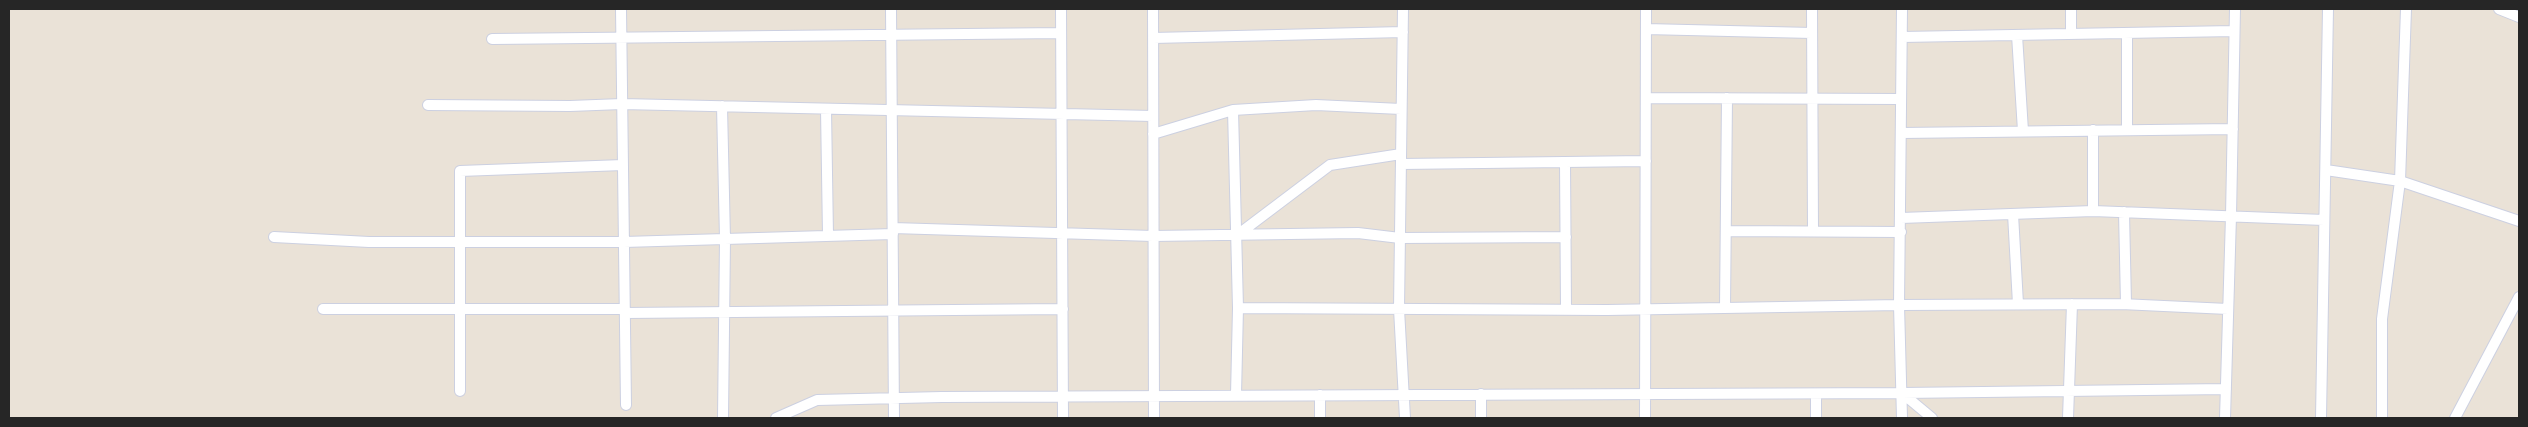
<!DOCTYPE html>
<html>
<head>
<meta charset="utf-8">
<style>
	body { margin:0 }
	#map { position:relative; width:2528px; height:427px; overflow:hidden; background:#eae2d7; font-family:"Open Sans",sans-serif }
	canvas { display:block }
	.frame { position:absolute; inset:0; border:10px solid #262626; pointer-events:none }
</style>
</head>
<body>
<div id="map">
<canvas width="2528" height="427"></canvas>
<div class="frame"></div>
</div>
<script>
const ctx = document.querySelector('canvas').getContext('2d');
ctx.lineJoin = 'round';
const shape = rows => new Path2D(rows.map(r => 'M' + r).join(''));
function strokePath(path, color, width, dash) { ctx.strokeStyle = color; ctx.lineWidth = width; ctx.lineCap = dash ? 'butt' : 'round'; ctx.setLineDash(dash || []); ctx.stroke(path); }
const street = shape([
	[621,9,626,405],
	[891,9,894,418],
	[1061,9,1063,418],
	[1153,9,1154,418],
	[1403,9,1399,309,1405,418],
	[1812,9,1813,231],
	[2071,9,2071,34],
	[2499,9,2519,17],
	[1646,29,1812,33],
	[2017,35,2023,131],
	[1902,37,2234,31],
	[1153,38,1403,32],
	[492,39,1061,33],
	[1646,98,1901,99],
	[428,105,570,106,622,104,1153,116],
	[722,106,725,239,723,418],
	[826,109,828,236],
	[1233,110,1238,308,1236,395],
	[2093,130,2093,211],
	[2127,130,2127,33],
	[1901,133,2233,129],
	[1153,134,1233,110,1316,105,1401,109],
	[1565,162,1566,310],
	[1401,164,1646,161],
	[2326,170,2400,181,2519,221],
	[2124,212,2126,304],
	[2013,214,2018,304],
	[1901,218,2093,211,2324,220],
	[893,228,1153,236,1358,233,1400,238,1566,237],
	[1726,231,1901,232],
	[1236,236,1330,165,1401,154],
	[274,237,369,242,624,242,893,234],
	[1238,308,1607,310,1899,305,2121,304,2228,309],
	[1725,308,1727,98],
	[323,309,625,309],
	[625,313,1063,309],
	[460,391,460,171,623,165],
	[1902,393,1932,418],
	[776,418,817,400,942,397,1902,393,2226,389],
	[1320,418,1320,395],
	[1481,418,1481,394],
	[1645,418,1646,9],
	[1816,418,1816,394],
	[1902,418,1899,305,1902,9],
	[2068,418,2072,304],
	[2225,418,2231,216,2235,9],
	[2321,418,2328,9],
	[2382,418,2382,319,2400,181,2406,9],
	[2455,418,2519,297]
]);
strokePath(street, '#ccd0e1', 12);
strokePath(street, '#fff', 10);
</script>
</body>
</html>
